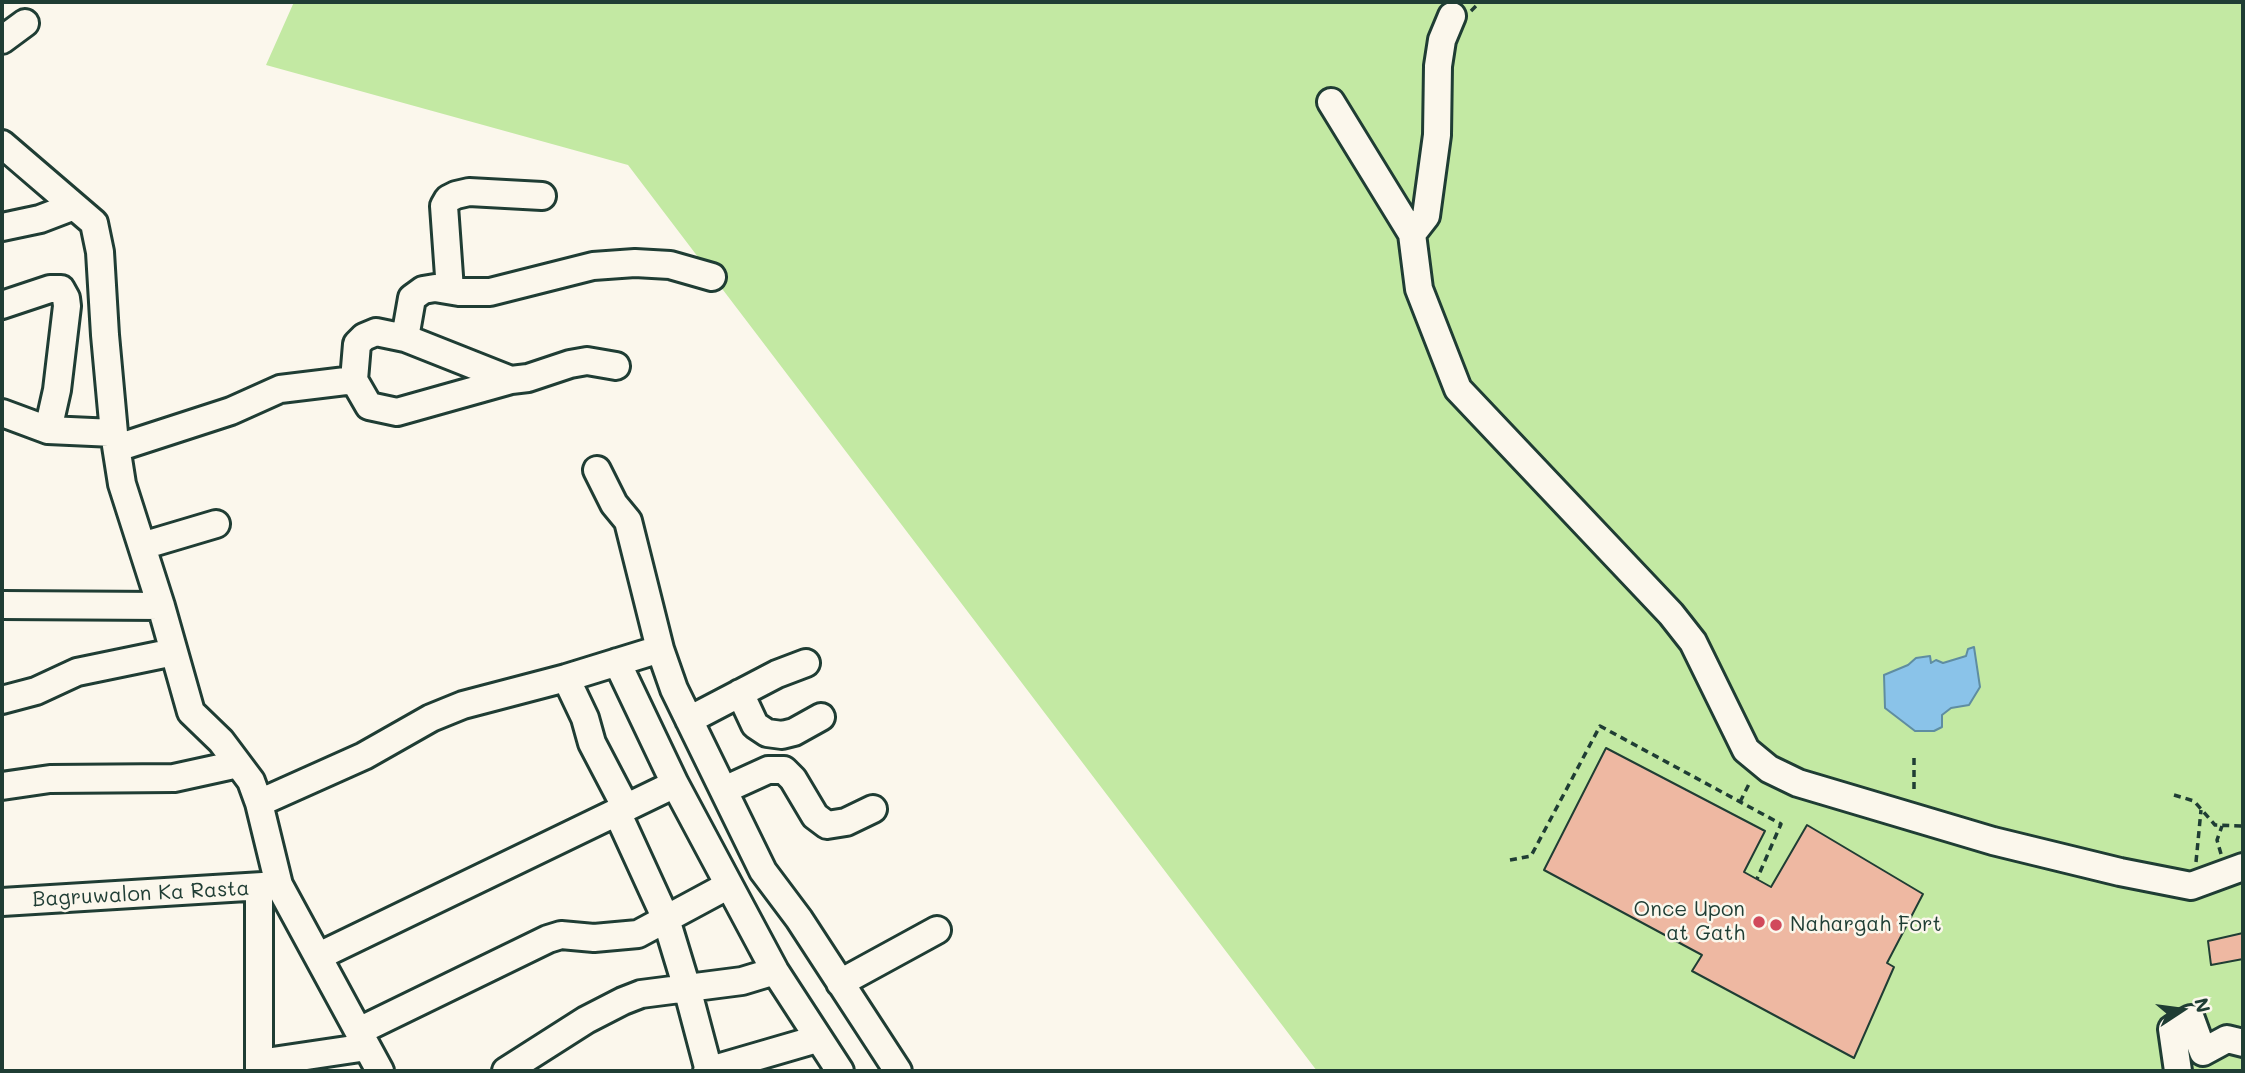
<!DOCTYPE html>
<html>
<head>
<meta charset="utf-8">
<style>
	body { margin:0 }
	#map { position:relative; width:2245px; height:1073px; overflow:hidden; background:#fbf7ec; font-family:Mali,sans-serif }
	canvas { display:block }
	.frame { position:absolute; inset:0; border:4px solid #1f3d34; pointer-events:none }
	.north { position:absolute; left:2147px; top:975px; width:70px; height:70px; -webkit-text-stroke:5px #fbf7ec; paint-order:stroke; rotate:77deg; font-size:19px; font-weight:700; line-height:28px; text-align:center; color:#1f3d34 }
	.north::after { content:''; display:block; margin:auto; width:24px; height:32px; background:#1f3d34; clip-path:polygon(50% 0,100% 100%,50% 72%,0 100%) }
</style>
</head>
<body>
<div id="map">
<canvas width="2245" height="1073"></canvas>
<div class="frame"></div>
<div class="north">N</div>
</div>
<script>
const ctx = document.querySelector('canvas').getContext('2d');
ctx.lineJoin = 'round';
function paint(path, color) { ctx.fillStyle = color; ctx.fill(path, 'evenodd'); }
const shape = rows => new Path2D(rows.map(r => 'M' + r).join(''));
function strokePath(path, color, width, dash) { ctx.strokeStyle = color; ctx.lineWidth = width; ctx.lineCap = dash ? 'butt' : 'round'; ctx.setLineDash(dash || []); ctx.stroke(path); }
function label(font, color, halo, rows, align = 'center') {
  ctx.font = font + ' Mali,sans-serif'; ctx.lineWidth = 5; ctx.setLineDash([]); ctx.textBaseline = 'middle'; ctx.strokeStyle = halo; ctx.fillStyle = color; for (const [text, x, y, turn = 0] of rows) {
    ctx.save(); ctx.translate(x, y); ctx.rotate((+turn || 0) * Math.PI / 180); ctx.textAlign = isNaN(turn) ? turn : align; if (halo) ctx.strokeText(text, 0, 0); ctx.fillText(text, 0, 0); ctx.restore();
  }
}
const green = shape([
	[294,2,2243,2,2243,1071,1317,1071,628,165,266,65]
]);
const water = shape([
	[1974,647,1980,687,1969,705,1951,708,1942,715,1942,727,1934,731,1915,731,1885,708,1884,675,1908,665,1916,658,1930,656,1931,663,1936,660,1943,663,1966,656,1968,649,1974,647]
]);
const building = shape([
	[1606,748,1765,831,1744,872,1771,887,1807,825,1923,894,1887,963,1894,967,1854,1058,1692,971,1702,955,1544,870,1606,748],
	[2243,933,2243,959,2211,965,2208,941,2243,933]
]);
const path = shape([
	[1471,11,1480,2],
	[1914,758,1914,794],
	[2174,795,2194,801,2215,825,2243,826],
	[1740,802,1750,782],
	[2221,854,2217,840,2222,826],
	[1510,860,1531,856,1600,726,1781,824,1757,879],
	[2196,862,2201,810]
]);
const minor = shape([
	[2,40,25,23],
	[1331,102,1412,234,1419,289,1458,389,1671,614,1693,642,1746,750,1769,769,1798,783,1993,841,2120,872,2191,886,2243,867],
	[2,144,94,223,100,252,105,335,114,433,122,484,161,606,191,712,221,741,251,781,259,803,279,885,380,1071],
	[2,227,40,219,74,206],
	[1412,234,1426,216,1437,135,1438,66,1442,40,1452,16],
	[450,290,444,206,448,199,456,195,469,192,542,196],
	[2,305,50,289,61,289,66,298,67,306,57,390,48,430],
	[405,338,412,298,423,290,435,288,459,292,490,292,593,266,635,263,670,265,712,277],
	[354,380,357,344,364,337,376,332,405,338,511,380,528,378,570,364,587,361,616,366],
	[2,413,48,430,114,433],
	[117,448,231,411,280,389,354,380,369,406,397,412,511,380],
	[597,470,614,504,628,521,660,649],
	[142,546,216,524],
	[2,605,161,606],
	[617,662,675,784,775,971,840,1071],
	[566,678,585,718,592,743,626,808],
	[740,693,755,725,767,733,782,735,794,732,821,717],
	[2,700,36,691,77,672,174,652],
	[689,720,777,674,806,663],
	[2,786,50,779,174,778,238,764],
	[724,790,768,770,784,770,793,779,815,816,827,825,846,822,873,809],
	[259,803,364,756,431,718,463,705,566,678,660,649,674,689,763,871,799,919,898,1071],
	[617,812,666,919,687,988,709,1071],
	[259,887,259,1071],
	[2,902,279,885],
	[319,956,675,784],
	[840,983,937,930],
	[359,1031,548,939,561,935,594,938,638,934,729,885],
	[259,1063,367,1047],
	[506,1071,586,1020,623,1001,641,994,742,981,775,971],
	[707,1071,817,1039],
	[2178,1071,2172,1029,2191,1019,2203,1052,2227,1039,2243,1043]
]);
const markers = [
	[1759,922,7,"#d1495b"],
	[1776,925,7,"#d1495b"]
];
const streetNames = [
	["Bagruwalon Ka Rasta",141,894,-3]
];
const poiNames = [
	["Once Upon",1745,910],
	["at Gath",1745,934],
	["Nahargah Fort",1790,925,"left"]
];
paint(green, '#c3e9a3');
paint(water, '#8ac3e9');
strokePath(water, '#5f8da1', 2);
paint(building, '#eeb8a2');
strokePath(building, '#1f3d34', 2);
strokePath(minor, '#1f3d34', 32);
strokePath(path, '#1f3d34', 3.5, [7, 5]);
strokePath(minor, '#fbf7ec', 26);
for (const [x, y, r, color] of markers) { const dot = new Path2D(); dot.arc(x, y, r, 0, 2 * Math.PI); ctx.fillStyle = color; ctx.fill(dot); strokePath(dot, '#fbf7ec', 2.5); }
label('21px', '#1f3d34', '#fbf7ec', streetNames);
label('21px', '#1f3d34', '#fbf7ec', poiNames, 'right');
</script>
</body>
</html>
